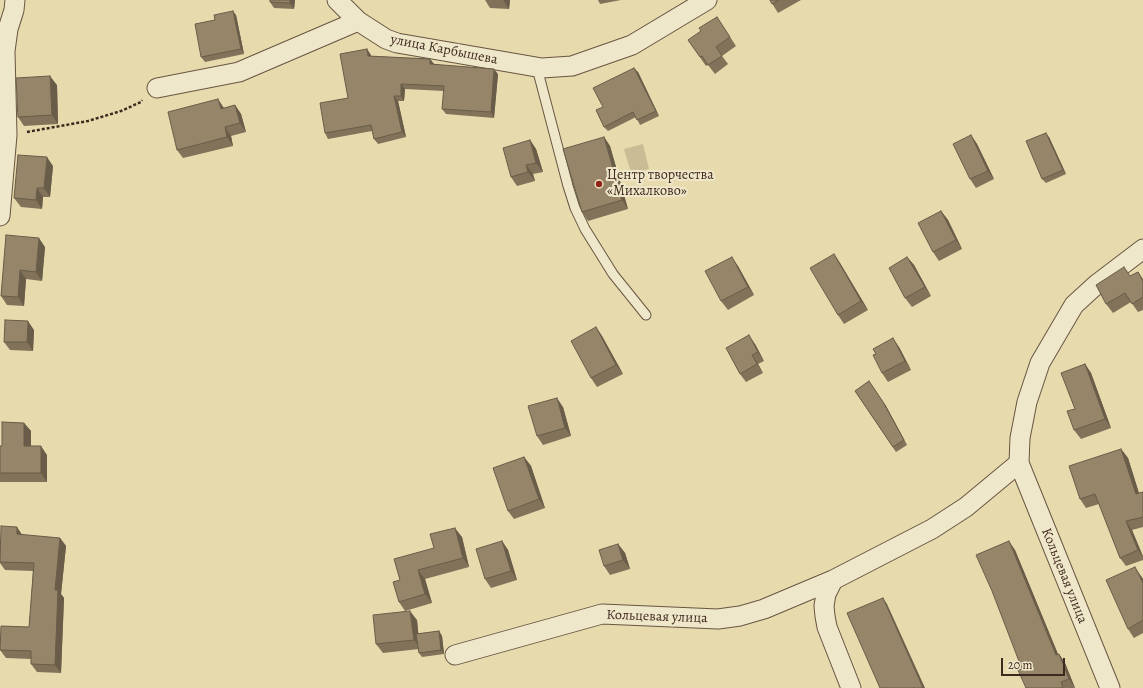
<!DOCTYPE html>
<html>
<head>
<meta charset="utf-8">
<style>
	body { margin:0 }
	#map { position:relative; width:1143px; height:688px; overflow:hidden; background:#e7daad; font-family:Alegreya,serif }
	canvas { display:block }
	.scale { position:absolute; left:1001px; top:658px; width:64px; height:18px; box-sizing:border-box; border:2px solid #3e291e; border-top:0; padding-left:5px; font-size:12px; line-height:14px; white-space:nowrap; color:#3e291e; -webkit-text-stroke:3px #efe7ca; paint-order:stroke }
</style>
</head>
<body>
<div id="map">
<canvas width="1143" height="688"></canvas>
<div class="scale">20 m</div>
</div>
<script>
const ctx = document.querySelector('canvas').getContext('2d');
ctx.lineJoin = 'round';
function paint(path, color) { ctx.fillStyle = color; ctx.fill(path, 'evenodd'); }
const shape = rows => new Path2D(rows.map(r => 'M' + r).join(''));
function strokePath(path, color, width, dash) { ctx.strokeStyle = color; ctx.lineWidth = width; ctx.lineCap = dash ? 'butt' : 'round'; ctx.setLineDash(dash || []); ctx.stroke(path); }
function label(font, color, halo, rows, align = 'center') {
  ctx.font = font + ' Alegreya,serif'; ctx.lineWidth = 4; ctx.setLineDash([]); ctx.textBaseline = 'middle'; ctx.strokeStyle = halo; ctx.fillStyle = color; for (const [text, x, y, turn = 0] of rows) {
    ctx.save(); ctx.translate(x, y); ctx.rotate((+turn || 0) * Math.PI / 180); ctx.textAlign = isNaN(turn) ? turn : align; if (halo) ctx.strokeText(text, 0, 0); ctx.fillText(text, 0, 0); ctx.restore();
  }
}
const green = shape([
	[643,144,649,169,631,173,624,149]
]);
const path = shape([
	[27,132,88,121,121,111,141,102,142,100]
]);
const service = shape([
	[537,68,568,186,575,208,585,229,613,274,646,315]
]);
const minor = shape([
	[337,0,358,21,386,39,397,43,542,68,572,66,632,45,707,0],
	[157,88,239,72,358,21],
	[0,216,7,135,5,51,8,29,14,10,15,0],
	[833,580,826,594,824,606,825,616,827,627,851,688],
	[455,655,602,614,718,619,740,616,764,609,833,580,932,529,966,507,1019,463],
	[1110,688,1019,463,1020,438,1027,402,1040,363,1074,305,1097,284,1143,249]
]);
const wall = shape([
	[270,0,295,0,294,9,274,8,270,2],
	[485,0,510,0,509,9,490,8],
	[598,0,621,0,600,4],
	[770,0,801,0,778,13],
	[236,15,244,54,205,62,201,57],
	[717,17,736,46,722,56,728,64,715,74,708,65,706,66,688,40,701,31],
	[367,49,371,56,430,59,434,64,498,74,494,118,446,114,442,109,444,91,405,89,404,101,398,101,406,137,378,144,374,139,372,131,328,139,325,133,348,98],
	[638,72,659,116,640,125,636,117,608,131,604,127,603,107],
	[57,85,58,124,24,126,18,117],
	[235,105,241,114,246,132,231,136,233,146,183,158,177,150,224,108],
	[971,135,977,144,994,179,976,188,970,179],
	[604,137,610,146,628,209,588,221,582,212],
	[1049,137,1066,174,1046,183,1042,179],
	[530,140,536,149,543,172,533,174,535,181,517,186,511,177],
	[53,166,50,197,43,197,42,209,21,207,14,198],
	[941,211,948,220,962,249,939,261,933,252],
	[6,235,45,247,42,281,26,279,24,306,7,305,1,296],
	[834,254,840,263,868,310,844,324,838,315],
	[907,257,914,265,931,296,912,307,905,298],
	[738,266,754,295,728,310,721,301],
	[1138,272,1143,279,1143,310,1138,312,1131,302,1113,313,1106,304,1130,276],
	[596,327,602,336,623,374,597,387,591,378],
	[34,330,33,351,10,350,4,342],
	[755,344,764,361,758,364,763,373,746,382,740,374],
	[899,347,911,370,888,382,882,373],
	[1085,364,1091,373,1111,428,1081,439,1074,430,1075,409],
	[869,381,886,406,907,445,896,452,855,391],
	[563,407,571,436,543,445,537,436],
	[24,423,31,431,31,446,47,455,47,482,0,482,0,446,2,446],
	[1121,449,1128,458,1139,493,1143,492,1143,527,1132,530,1143,556,1143,560,1126,566,1120,558,1099,504,1086,508,1080,499],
	[524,457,531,466,545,508,514,519,508,511],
	[22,535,60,538,66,546,61,594,64,598,61,673,37,672,31,664,31,659,6,658,0,650,1,626,29,627,33,571,5,570,0,563,0,540],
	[462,537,469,567,425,579,432,603,405,611,399,602,400,580,434,548],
	[502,541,508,550,517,580,491,588,485,579],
	[618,544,625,553,630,569,610,575,604,566],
	[1015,550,1058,654,1059,654,1065,663,1075,688,1026,688,1022,669],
	[1141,576,1143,579,1143,633,1134,638,1128,629],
	[417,620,418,634,439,631,442,636,444,654,422,657,419,653,419,649,383,653,376,644]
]);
const shadedWall = shape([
	[290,0,295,0,294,9,290,3],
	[503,0,510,0,509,9],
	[233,11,236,15,244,54,241,49],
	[367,49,371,55,372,61,368,56],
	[430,59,434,64,430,64],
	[634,68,638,72,659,116,656,111],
	[494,69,498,74,494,118,491,112],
	[50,76,57,85,58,124,52,115],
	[401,84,405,89,404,101,401,96],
	[394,96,398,101,406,137,402,132],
	[218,99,224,108,227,118,221,109],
	[235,105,241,114,246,132,240,123],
	[225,127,231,136,233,146,227,137],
	[1046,133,1049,137,1066,174,1063,170],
	[971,135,977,144,994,179,988,171],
	[604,137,610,146,628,209,622,200],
	[530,140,536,149,543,172,536,163],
	[47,157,53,166,50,197,44,188],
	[526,165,533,174,535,181,528,172],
	[37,188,43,197,42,209,36,200],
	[941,211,948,220,962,249,956,240],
	[39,238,45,247,42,281,36,272],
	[834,254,840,263,868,310,861,301],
	[732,257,738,266,754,295,748,287],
	[907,257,914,265,931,296,925,287],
	[20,270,26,279,24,306,18,297],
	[28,321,34,330,33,351,27,342],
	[596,327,602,336,623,374,616,365],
	[749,335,755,344,764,361,758,352],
	[893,338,899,347,911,370,905,361],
	[752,355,758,364,763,373,757,364],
	[1085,364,1091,373,1111,428,1105,419],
	[557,398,563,407,571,436,565,428],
	[883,402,886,406,907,445,904,440],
	[24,423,31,431,31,455,24,446],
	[41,446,47,455,47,482,41,473],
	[1121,449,1128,458,1142,503,1136,494],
	[524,457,531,466,545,508,539,499],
	[1126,521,1132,530,1143,557,1138,550],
	[17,527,23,536,17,534],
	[455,528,462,537,469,567,463,558],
	[60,538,66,546,61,594,64,598,61,673,55,665,55,590],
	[502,541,508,550,517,580,511,571],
	[1009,541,1015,550,1062,664,1056,655],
	[618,544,625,553,630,569,623,560],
	[1135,567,1143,579,1143,583],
	[418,570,425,579,432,603,425,594],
	[883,598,887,604,925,688,923,688],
	[410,611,417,620,420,648,414,640],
	[439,631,442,636,444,654,441,650],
	[1059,654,1065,663,1075,688,1069,679]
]);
const building = shape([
	[270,0,290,0,290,3,270,2,270,0],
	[770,0,779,0,772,4,770,0],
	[233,11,241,49,201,57,195,24,215,20,214,15,233,11],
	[717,17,730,37,716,47,722,56,708,65,702,56,700,57,688,40,701,31,699,28,717,17],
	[367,49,368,56,430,59,430,64,494,69,491,112,442,109,444,86,401,84,401,96,394,96,402,132,374,139,371,125,325,133,320,103,348,98,340,54,367,49],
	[634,68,656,111,637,120,633,112,604,127,596,110,603,107,593,88,634,68],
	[50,76,52,115,18,117,16,78,50,76],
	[218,99,221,109,235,105,240,123,225,127,227,137,177,150,168,112,218,99],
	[1046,133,1063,170,1042,179,1026,141,1046,133],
	[971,135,988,171,970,179,953,144,971,135],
	[604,137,622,200,582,212,563,149,604,137],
	[530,140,536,163,526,165,528,172,511,177,503,148,530,140],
	[18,155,47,157,44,188,37,188,36,200,14,198,18,155],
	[941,211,956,240,933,252,918,223,941,211],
	[6,235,39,238,36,272,20,270,18,297,1,296,6,235],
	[834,254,861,301,838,315,810,268,834,254],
	[732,257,748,287,721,301,705,271,732,257],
	[907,257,925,287,905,298,889,268,907,257],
	[1124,267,1130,276,1138,272,1143,281,1143,297,1132,304,1125,293,1106,304,1096,285,1124,267],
	[5,320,28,321,27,342,4,342,5,320],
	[596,327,616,365,591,378,571,341,596,327],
	[749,335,758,352,752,355,757,364,740,374,726,348,749,335],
	[893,338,905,361,882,373,873,355,876,354,873,349,893,338],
	[1085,364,1105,419,1074,430,1067,411,1075,409,1061,373,1085,364],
	[869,381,883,402,904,440,893,447,855,391,869,381],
	[557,398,565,428,537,436,528,406,557,398],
	[2,422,24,423,24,446,41,446,41,473,0,473,0,446,2,446,2,422],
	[1121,449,1136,494,1143,492,1143,517,1126,521,1138,550,1120,558,1095,494,1080,499,1069,466,1121,449],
	[524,457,539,499,508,511,493,468,524,457],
	[1,526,17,527,17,534,60,538,55,590,58,590,55,665,31,664,31,651,0,650,1,626,29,627,34,563,0,562,1,526],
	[455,528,463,558,418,570,425,594,399,602,393,582,400,580,394,559,434,548,430,534,455,528],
	[502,541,511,571,485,579,476,549,502,541],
	[1009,541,1056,655,1059,654,1069,679,1061,682,1063,688,1026,688,1018,670,1022,669,992,591,976,555,1009,541],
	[618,544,623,560,604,566,599,550,618,544],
	[1135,567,1143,583,1143,620,1128,629,1106,580,1135,567],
	[883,598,923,688,880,688,847,613,883,598],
	[410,611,414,640,376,644,373,615,410,611],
	[439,631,441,650,419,653,416,634,439,631]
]);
const markers = [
	[599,184,4,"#8f2418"]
];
const streetNames = [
	["улица Карбышева",444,50,11],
	["Кольцевая улица",1064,576,68],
	["Кольцевая улица",657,617,2]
];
const poiNames = [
	["Центр творчества",607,176],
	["«Михалково»",607,192]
];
paint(green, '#cabc95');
strokePath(service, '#685542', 11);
strokePath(minor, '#685542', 21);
strokePath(path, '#3e291e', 2.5, [3, 2]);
strokePath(service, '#efe7ca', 9);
strokePath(minor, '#efe7ca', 19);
paint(wall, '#817259');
paint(shadedWall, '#695d49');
paint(building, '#968568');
strokePath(building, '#695d49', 1);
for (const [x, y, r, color] of markers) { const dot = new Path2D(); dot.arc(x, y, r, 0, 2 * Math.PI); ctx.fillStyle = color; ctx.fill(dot); strokePath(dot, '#efe7ca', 1.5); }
label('14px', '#3e291e', '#efe7ca', streetNames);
label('14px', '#3e291e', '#efe7ca', poiNames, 'left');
</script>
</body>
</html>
